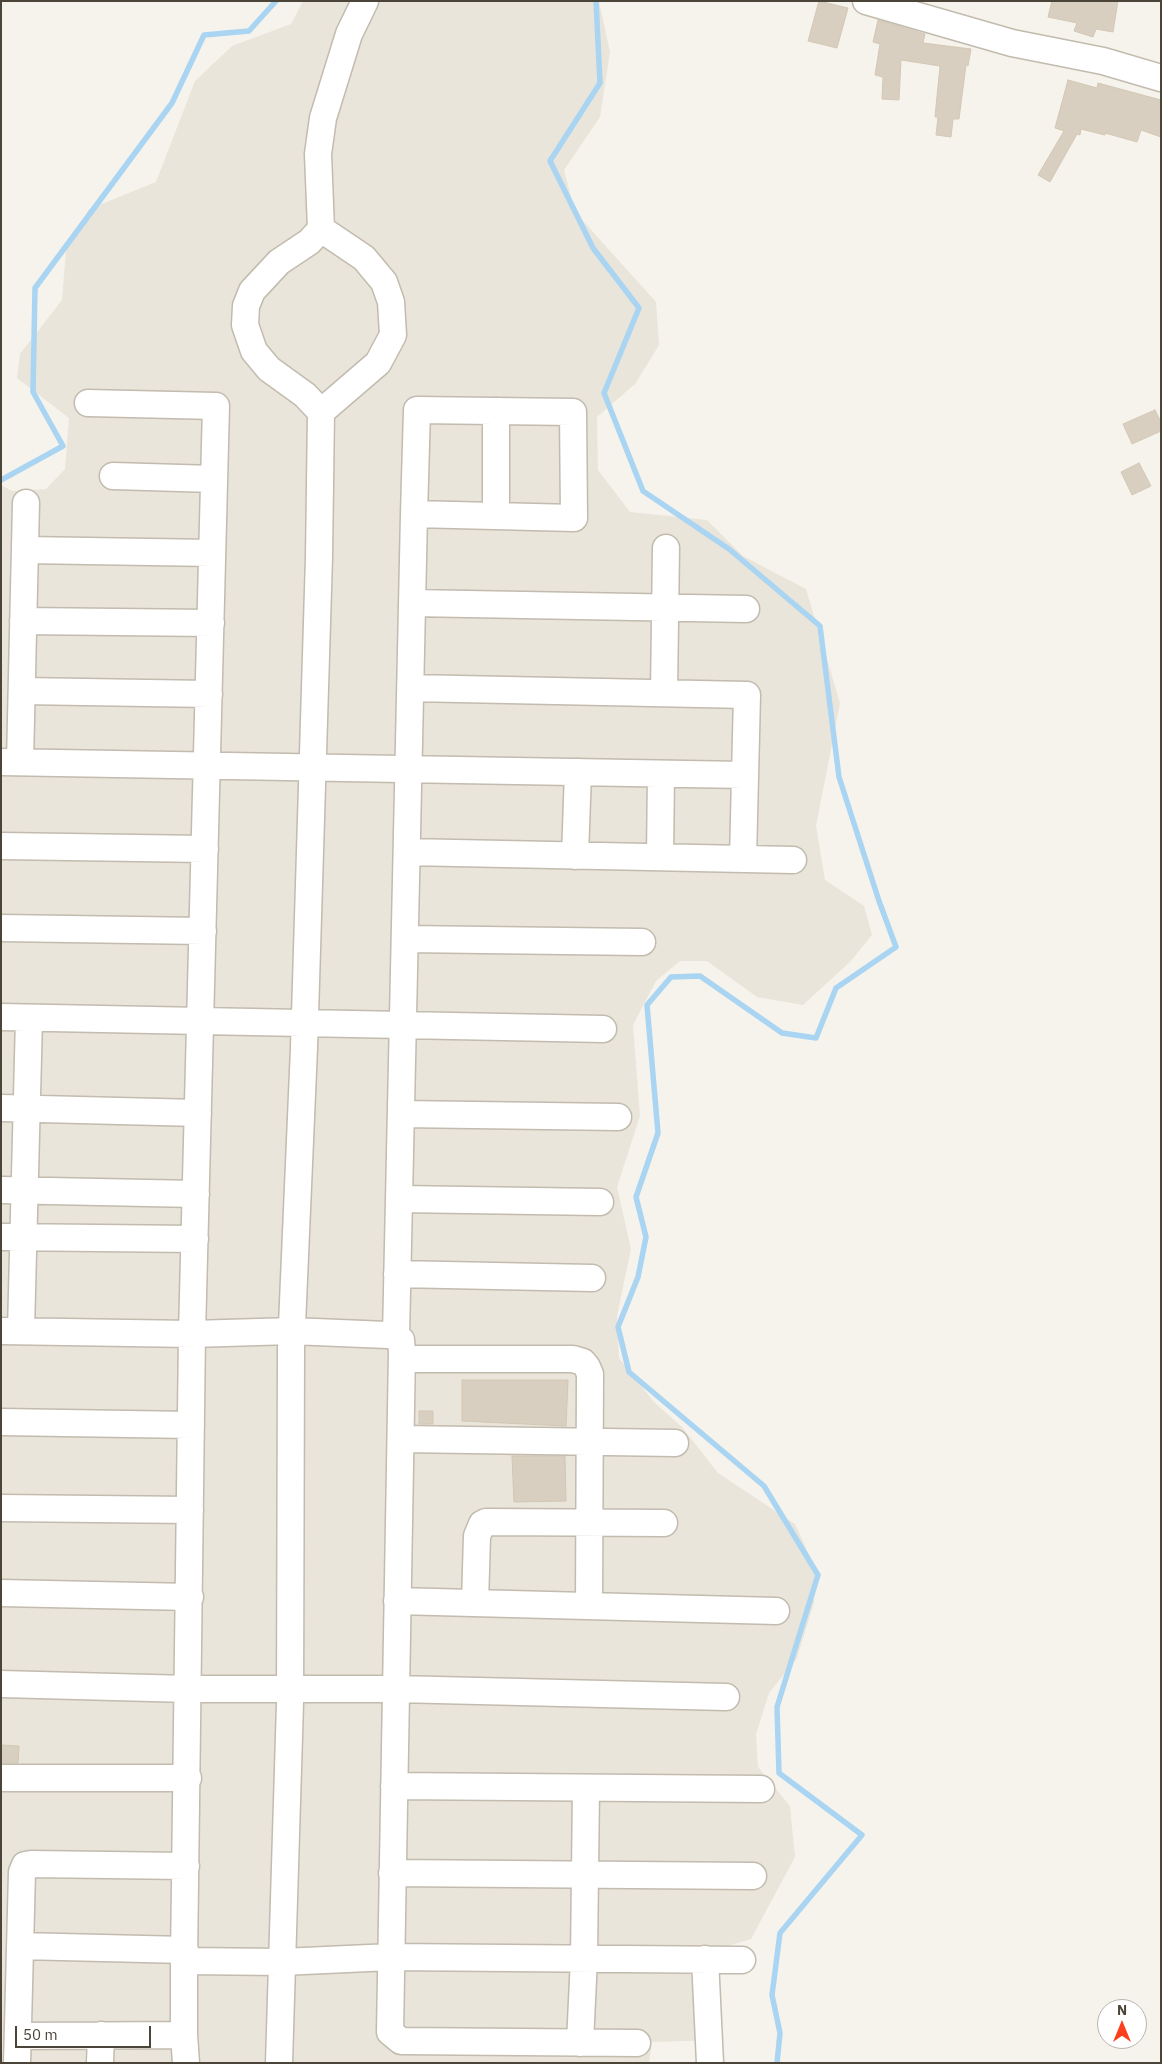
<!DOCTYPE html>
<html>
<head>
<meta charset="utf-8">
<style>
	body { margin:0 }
	#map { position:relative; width:1162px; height:2064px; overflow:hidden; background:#f6f3ec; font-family:"IBM Plex Sans",sans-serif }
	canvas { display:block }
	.frame { position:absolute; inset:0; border:2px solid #4b4439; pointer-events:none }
	.north { position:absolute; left:1097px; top:1999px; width:50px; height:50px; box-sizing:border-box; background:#fff; border:1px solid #b7b4b0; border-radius:50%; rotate:0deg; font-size:14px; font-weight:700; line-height:20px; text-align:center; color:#4b4439 }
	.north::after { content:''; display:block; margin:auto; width:18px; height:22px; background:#fc3f1d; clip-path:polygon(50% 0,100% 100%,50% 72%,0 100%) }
	.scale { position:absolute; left:15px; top:2026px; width:136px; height:22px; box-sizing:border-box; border:2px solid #4b4439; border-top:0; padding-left:6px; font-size:15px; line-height:18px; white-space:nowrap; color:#4b4439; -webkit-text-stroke:4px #fff; paint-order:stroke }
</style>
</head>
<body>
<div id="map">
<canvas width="1162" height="2064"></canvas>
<div class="frame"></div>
<div class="north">N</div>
<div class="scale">50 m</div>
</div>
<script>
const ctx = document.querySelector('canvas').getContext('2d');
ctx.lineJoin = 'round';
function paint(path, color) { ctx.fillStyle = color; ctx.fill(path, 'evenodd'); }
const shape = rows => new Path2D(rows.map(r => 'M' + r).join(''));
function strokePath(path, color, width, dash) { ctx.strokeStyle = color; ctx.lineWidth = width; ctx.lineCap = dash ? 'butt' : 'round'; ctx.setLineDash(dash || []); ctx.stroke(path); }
const residential = shape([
	[303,1,599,1,610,52,600,117,564,170,575,212,656,302,659,345,635,384,597,417,598,470,630,512,707,520,743,556,806,589,840,703,816,826,825,880,864,906,872,935,850,962,803,1005,757,997,707,961,680,961,656,981,633,1025,640,1116,617,1187,631,1249,617,1316,619,1358,654,1402,682,1427,718,1473,795,1524,816,1570,814,1603,797,1658,769,1693,756,1734,758,1767,790,1806,795,1857,751,1939,718,1949,718,2040,652,2042,649,2063,1,2063,1,485,12,491,46,489,65,469,69,418,17,378,20,354,62,300,66,250,89,209,156,182,195,81,232,46,291,24]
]);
const stream = shape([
	[596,1,600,83,550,161,593,248,639,308,604,393,643,491,729,549,820,626,839,777,879,901,896,947,836,988,816,1038,782,1033,700,976,671,977,647,1005,658,1133,636,1197,646,1237,638,1277,618,1327,629,1372,764,1486,818,1575,777,1707,779,1773,862,1835,780,1933,772,1995,780,2033,777,2063],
	[1,480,63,446,33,392,35,288,172,103,204,35,249,31,276,1]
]);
const building = shape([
	[819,1,848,8,837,48,808,41,819,1],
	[1052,1,1118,1,1113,32,1096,29,1093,37,1074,31,1077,23,1048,17,1052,1],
	[878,20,925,34,923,43,971,49,968,66,966,65,959,119,953,119,951,137,936,135,938,117,935,117,940,66,901,60,899,100,882,99,883,77,875,75,880,44,873,42,878,20],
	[1068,80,1097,88,1098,83,1161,100,1161,137,1141,130,1137,142,1105,133,1105,135,1081,129,1080,135,1077,134,1050,182,1038,175,1064,131,1055,128,1068,80],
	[1155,410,1161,422,1161,431,1132,444,1123,424,1155,410],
	[1139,463,1151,486,1132,495,1121,472,1139,463],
	[462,1380,568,1380,566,1426,462,1421,462,1380],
	[419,1411,433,1411,433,1424,419,1424,419,1411],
	[512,1456,565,1456,566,1501,514,1502,512,1456],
	[1,1745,19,1746,18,1763,1,1763,1,1745]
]);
const minor = shape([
	[866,1,1012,43,1103,61,1161,78],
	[88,403,216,406,192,1334,184,1961,282,1962,391,1957,742,1960],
	[496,411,496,516],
	[321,412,378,363,393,335,391,302,384,282,364,258,321,229],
	[113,476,214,479],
	[25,550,212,553],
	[412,603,746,609],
	[23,621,211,623],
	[411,688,747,695,743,859],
	[22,691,209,694],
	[664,693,666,548],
	[1,762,744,775],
	[20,762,26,503],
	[1,846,205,849],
	[407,852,793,860],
	[575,856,578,772],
	[660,857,661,774],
	[1,928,203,931],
	[405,939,642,942],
	[1,1017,603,1029],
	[1,1108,198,1113],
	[401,1114,618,1117],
	[1,1190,196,1194],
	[399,1199,600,1202],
	[1,1237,195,1239],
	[397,1274,592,1278],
	[1,1331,192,1334,292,1331,387,1335,396,1336,401,1340,402,1352,390,2032,401,2041,637,2043],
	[21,1331,29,1018],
	[396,1336,414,514,417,410,573,412,574,518,414,514],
	[402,1359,573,1359,583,1362,587,1367,590,1374,589,1606],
	[1,1422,191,1425],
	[401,1439,675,1443],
	[1,1508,190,1510],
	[1,1593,190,1597],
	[397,1601,776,1611],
	[475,1603,477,1536,482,1524,486,1522,664,1523],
	[1,1684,189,1689,396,1689,726,1697],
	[1,1778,188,1778],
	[394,1786,761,1789],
	[392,1873,753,1876],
	[20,1946,185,1950],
	[705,1959,710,2063],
	[184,1961,184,2035,186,2063],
	[18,2036,184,2035],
	[580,2043,584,1958,586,1788],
	[17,2063,22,1872,25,1865,31,1864,186,1866],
	[100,2063,101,2035],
	[279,2063,290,1703,291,1348,304,1048,319,557,321,412,305,395,269,369,254,351,245,325,246,306,252,291,279,262,309,242,321,229,318,154,323,118,349,34,365,1]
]);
paint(residential, '#eae5da');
strokePath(stream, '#a9d4f2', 5.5);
paint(building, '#d8cfc1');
strokePath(building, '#d3c7b4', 1);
strokePath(minor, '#c2bbae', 29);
strokePath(minor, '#fff', 26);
</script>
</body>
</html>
